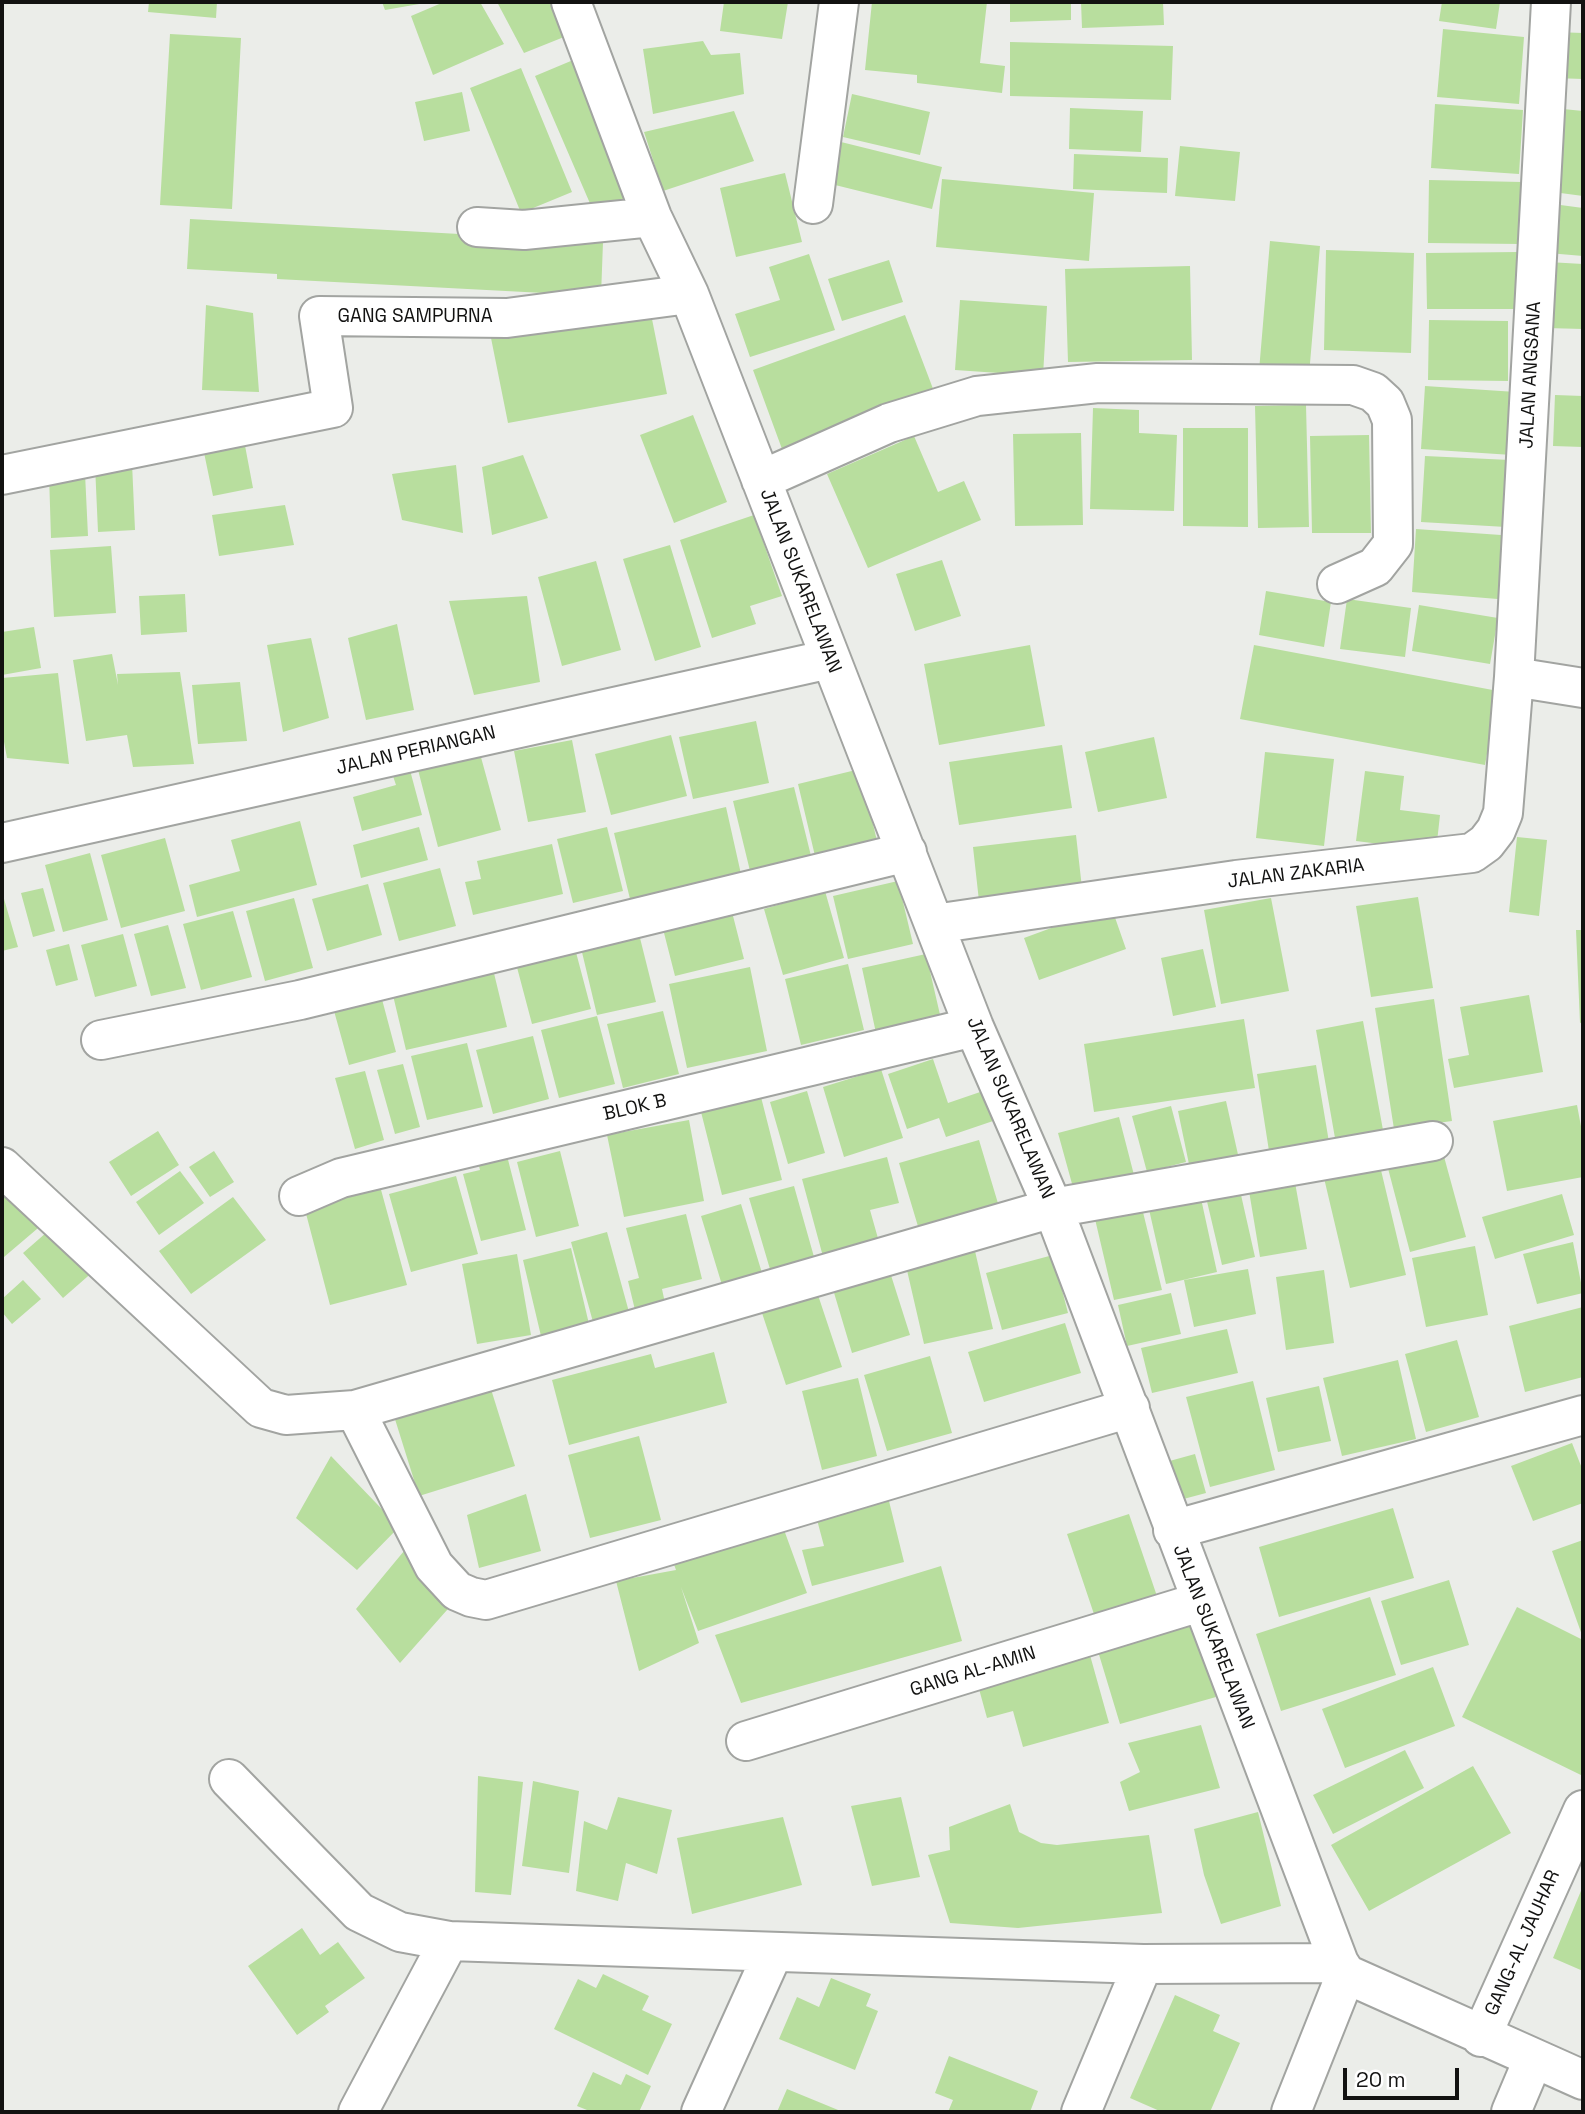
<!DOCTYPE html>
<html>
<head>
<meta charset="utf-8">
<style>
	body { margin:0 }
	#map { position:relative; width:1585px; height:2114px; overflow:hidden; background:#ebede9; font-family:"Space Grotesk",sans-serif }
	canvas { display:block }
	.frame { position:absolute; inset:0; border:4px solid #121211; pointer-events:none }
	.scale { position:absolute; left:1343px; top:2068px; width:116px; height:32px; box-sizing:border-box; border:4px solid #121211; border-top:0; padding-left:9px; font-size:21px; line-height:24px; white-space:nowrap; color:#121211; -webkit-text-stroke:5px #fff; paint-order:stroke }
</style>
</head>
<body>
<div id="map">
<canvas width="1585" height="2114"></canvas>
<div class="frame"></div>
<div class="scale">20 m</div>
</div>
<script>
const ctx = document.querySelector('canvas').getContext('2d');
ctx.lineJoin = 'round';
function paint(path, color) { ctx.fillStyle = color; ctx.fill(path, 'evenodd'); }
const shape = rows => new Path2D(rows.map(r => 'M' + r).join(''));
function strokePath(path, color, width, dash) { ctx.strokeStyle = color; ctx.lineWidth = width; ctx.lineCap = dash ? 'butt' : 'round'; ctx.setLineDash(dash || []); ctx.stroke(path); }
function label(font, color, halo, rows, align = 'center') {
  ctx.font = font + ' "Space Grotesk",sans-serif'; ctx.lineWidth = 7; ctx.setLineDash([]); ctx.textBaseline = 'middle'; ctx.strokeStyle = halo; ctx.fillStyle = color; for (const [text, x, y, turn = 0] of rows) {
    ctx.save(); ctx.translate(x, y); ctx.rotate((+turn || 0) * Math.PI / 180); ctx.textAlign = isNaN(turn) ? turn : align; if (halo) ctx.strokeText(text, 0, 0); ctx.fillText(text, 0, 0); ctx.restore();
  }
}
const building = shape([
	[149,2,217,2,216,18,148,12],
	[382,2,425,2,425,3,385,10],
	[444,2,480,2,504,44,433,75,411,16],
	[497,2,555,2,569,35,524,53],
	[724,2,788,2,782,39,720,31],
	[872,2,987,2,980,63,1005,66,1002,93,917,83,917,75,865,70],
	[1010,2,1071,2,1071,20,1010,22],
	[1081,2,1163,2,1164,25,1082,28],
	[1442,2,1500,2,1496,29,1439,21],
	[1443,29,1524,37,1519,104,1437,97],
	[1555,32,1583,33,1583,79,1554,78],
	[170,34,241,38,232,209,160,205],
	[703,41,711,55,740,53,744,94,653,114,643,49],
	[1010,42,1173,46,1171,100,1010,96],
	[578,58,637,197,595,215,535,76],
	[521,68,572,192,521,213,470,88],
	[462,92,470,131,424,141,415,102],
	[852,94,930,112,920,155,843,137],
	[1435,104,1523,110,1519,174,1431,168],
	[1070,108,1143,111,1141,152,1069,149],
	[1563,109,1583,111,1583,196,1553,192],
	[734,111,754,161,663,191,644,132],
	[833,140,942,167,932,209,823,182],
	[1180,146,1240,152,1235,201,1175,196],
	[1074,154,1168,158,1167,193,1073,189],
	[785,173,802,242,736,257,720,188],
	[942,179,1094,193,1089,261,936,247],
	[1429,180,1522,182,1521,244,1428,243],
	[1553,204,1583,208,1583,256,1548,253],
	[190,219,603,242,601,296,277,279,277,274,187,269],
	[1270,241,1320,246,1309,375,1259,371],
	[1326,250,1414,253,1411,353,1324,350],
	[1518,252,1519,309,1427,309,1426,253],
	[809,254,835,330,750,357,735,314,780,300,769,267],
	[889,260,903,302,842,321,828,279],
	[1548,262,1583,264,1583,329,1546,328],
	[1190,266,1192,360,1068,362,1065,269],
	[960,300,1047,306,1043,376,955,370],
	[649,304,667,394,508,423,490,333],
	[206,305,253,313,259,392,202,390],
	[905,315,935,394,782,449,753,370],
	[1429,320,1508,321,1508,381,1428,380],
	[1425,386,1516,392,1512,455,1421,449],
	[1555,395,1583,396,1583,447,1553,446],
	[1306,405,1309,527,1258,528,1255,406],
	[1093,408,1139,410,1139,433,1177,435,1174,511,1090,509],
	[693,415,727,502,674,523,640,435],
	[1183,428,1248,428,1248,527,1183,526],
	[1081,433,1083,525,1015,526,1013,434],
	[243,435,253,488,213,496,202,443],
	[1369,435,1371,533,1312,533,1310,436],
	[914,436,938,492,964,481,981,520,868,568,827,474],
	[523,455,548,518,492,535,482,467],
	[1425,456,1510,460,1506,527,1421,522],
	[132,463,135,530,98,532,95,465],
	[456,465,463,533,402,520,392,474],
	[85,473,88,536,51,538,49,474],
	[285,505,294,545,219,556,212,515],
	[754,515,782,596,750,606,756,624,712,638,680,540],
	[1416,529,1515,536,1510,600,1412,592],
	[670,545,701,647,655,661,623,559],
	[111,546,116,613,54,617,50,550],
	[942,560,961,616,915,631,896,574],
	[596,561,621,650,562,666,538,577],
	[1266,591,1331,602,1324,647,1259,635],
	[185,594,187,632,141,635,139,596],
	[527,596,540,682,474,695,449,601],
	[1347,599,1411,608,1405,657,1340,649],
	[1419,605,1498,618,1490,664,1412,651],
	[397,624,414,710,366,720,348,638],
	[34,627,41,668,2,675,2,632],
	[311,638,329,718,283,732,267,645],
	[1030,645,1045,726,939,745,924,664],
	[1254,645,1498,691,1485,765,1240,719],
	[112,654,118,685,117,674,180,672,194,764,133,767,127,735,86,741,73,660],
	[58,673,69,764,7,758,2,731,2,678],
	[240,682,247,741,198,744,192,685],
	[756,721,769,783,693,799,679,737],
	[671,735,687,796,611,815,595,754],
	[1154,737,1167,798,1098,812,1085,752],
	[572,740,586,812,528,822,514,751],
	[1062,745,1072,808,959,825,949,762],
	[479,750,501,830,438,847,417,766],
	[1265,752,1334,759,1324,846,1256,838],
	[407,759,422,815,362,831,353,797,396,785,389,764],
	[860,769,877,841,815,856,798,784],
	[1365,771,1404,776,1400,810,1440,815,1436,851,1356,841],
	[794,787,812,860,751,875,733,801],
	[726,807,741,874,630,899,614,833],
	[300,821,317,885,197,917,189,885,240,871,231,840],
	[419,827,428,860,361,878,353,845],
	[607,827,623,891,573,903,557,839],
	[1076,835,1082,888,979,901,973,847],
	[1517,837,1547,840,1539,916,1509,912],
	[165,838,185,911,121,928,101,855],
	[552,844,563,894,473,915,465,882,481,879,477,861],
	[90,853,108,920,63,932,45,865],
	[440,868,456,926,399,941,383,883],
	[898,881,913,944,848,959,833,896],
	[368,884,382,935,327,951,312,899],
	[43,888,55,931,33,937,21,893],
	[825,891,844,958,783,975,764,909],
	[2,892,18,947,2,951],
	[1418,897,1433,988,1371,997,1356,906],
	[294,898,313,968,265,981,246,911],
	[1271,898,1289,991,1221,1004,1204,910],
	[1111,906,1126,949,1039,980,1024,938],
	[233,911,252,977,201,990,183,924],
	[732,912,744,959,675,976,663,929],
	[168,925,186,988,151,996,134,934],
	[1576,930,1583,930,1583,1022,1580,1023],
	[123,934,137,986,95,997,81,945],
	[639,934,656,1002,597,1015,581,948],
	[573,941,591,1009,532,1024,514,956],
	[69,944,78,980,56,986,46,950],
	[1203,949,1216,1007,1173,1016,1161,958],
	[926,954,941,1019,876,1033,862,968],
	[848,964,864,1030,801,1045,785,979],
	[492,965,507,1027,406,1050,391,987],
	[750,967,767,1051,687,1068,669,984],
	[379,988,396,1052,349,1065,331,1000],
	[1529,995,1543,1072,1454,1088,1448,1059,1469,1055,1460,1007],
	[1434,999,1452,1121,1394,1129,1375,1008],
	[663,1011,679,1074,623,1088,607,1024],
	[597,1016,615,1084,559,1098,541,1030],
	[1244,1019,1255,1088,1094,1112,1084,1044],
	[1363,1021,1383,1130,1335,1138,1316,1030],
	[533,1036,549,1099,493,1114,476,1050],
	[467,1043,483,1107,427,1120,411,1056],
	[933,1059,948,1103,986,1090,996,1120,946,1137,939,1118,907,1129,888,1074],
	[403,1064,420,1127,395,1134,377,1070],
	[1316,1065,1329,1142,1269,1151,1257,1074],
	[881,1069,903,1138,844,1157,823,1087],
	[365,1071,384,1140,355,1149,335,1078],
	[807,1091,825,1153,788,1164,770,1102],
	[760,1093,782,1180,722,1195,700,1108],
	[1226,1101,1239,1159,1190,1169,1178,1111],
	[1577,1105,1583,1137,1583,1177,1507,1191,1493,1121],
	[1171,1106,1186,1162,1147,1172,1132,1116],
	[1119,1117,1134,1175,1074,1191,1058,1133],
	[689,1120,704,1201,624,1217,607,1135],
	[158,1131,179,1165,131,1196,109,1162],
	[979,1140,1000,1210,920,1233,899,1163],
	[1440,1142,1466,1237,1410,1252,1385,1157],
	[504,1144,526,1230,481,1241,463,1174,480,1170,475,1150],
	[214,1151,234,1182,210,1197,189,1167],
	[560,1151,579,1226,536,1237,517,1162],
	[887,1157,899,1203,870,1210,881,1249,825,1264,802,1179],
	[1380,1166,1406,1275,1350,1288,1324,1178],
	[180,1171,204,1203,159,1235,136,1202],
	[456,1176,478,1254,411,1272,389,1194],
	[1294,1177,1307,1249,1260,1257,1248,1185],
	[2,1185,44,1223,4,1257,2,1254],
	[380,1186,407,1285,330,1305,304,1206],
	[794,1186,816,1264,772,1276,749,1198],
	[1239,1186,1255,1257,1222,1265,1205,1193],
	[1200,1194,1217,1272,1166,1284,1148,1205],
	[1562,1194,1574,1235,1495,1259,1482,1217],
	[233,1197,266,1240,191,1294,159,1251],
	[741,1204,762,1273,722,1285,701,1216],
	[1142,1208,1162,1290,1114,1300,1095,1219],
	[686,1214,702,1279,662,1289,665,1303,635,1310,628,1281,639,1278,626,1228],
	[55,1225,95,1270,63,1298,23,1253],
	[607,1232,629,1312,593,1322,571,1242],
	[1573,1242,1583,1293,1537,1304,1523,1254],
	[1475,1246,1488,1315,1426,1327,1412,1258],
	[571,1248,589,1324,541,1336,523,1260],
	[975,1251,993,1329,924,1344,906,1266],
	[517,1254,531,1335,477,1344,462,1264],
	[1053,1255,1068,1313,1002,1330,986,1273],
	[889,1269,910,1335,852,1353,832,1286],
	[1248,1269,1256,1314,1194,1327,1184,1280],
	[1324,1270,1334,1343,1286,1350,1276,1277],
	[23,1280,41,1299,12,1324,2,1312,2,1299],
	[817,1292,842,1367,786,1385,761,1310],
	[1171,1293,1181,1334,1127,1346,1118,1305],
	[1583,1307,1583,1377,1525,1392,1509,1326],
	[1065,1323,1081,1373,984,1402,968,1352],
	[1227,1329,1238,1373,1152,1393,1141,1348],
	[1457,1340,1479,1417,1426,1432,1405,1354],
	[714,1352,727,1403,569,1445,552,1380,651,1354,655,1368],
	[930,1356,952,1433,887,1451,864,1375],
	[1398,1360,1416,1439,1342,1456,1323,1378],
	[858,1378,877,1456,822,1470,802,1391],
	[1253,1381,1275,1470,1210,1487,1186,1397],
	[490,1386,515,1466,419,1496,394,1416],
	[1319,1386,1331,1441,1278,1452,1266,1398],
	[639,1436,661,1520,590,1538,568,1455],
	[1572,1443,1583,1471,1583,1503,1533,1521,1511,1466],
	[1195,1454,1206,1493,1176,1501,1166,1462],
	[331,1456,399,1527,357,1570,296,1518],
	[526,1494,541,1551,479,1568,467,1515],
	[888,1497,904,1562,812,1586,802,1550,824,1546,816,1516],
	[1393,1508,1414,1578,1279,1617,1259,1547],
	[1129,1514,1160,1605,1098,1626,1067,1534],
	[779,1516,807,1593,698,1631,681,1587,699,1643,639,1671,616,1581,676,1570,670,1553],
	[1583,1540,1583,1638,1552,1551],
	[404,1551,455,1601,400,1663,356,1609],
	[941,1566,962,1641,741,1703,715,1635],
	[1449,1580,1469,1645,1401,1665,1381,1601],
	[1370,1597,1396,1675,1281,1711,1256,1634],
	[1517,1607,1583,1640,1583,1776,1462,1717],
	[1193,1620,1216,1697,1120,1724,1097,1648],
	[1088,1648,1109,1723,1023,1747,1013,1711,987,1718,976,1678],
	[1433,1667,1455,1726,1345,1768,1322,1709],
	[1201,1725,1220,1788,1129,1811,1120,1782,1140,1772,1128,1743],
	[1405,1750,1424,1788,1333,1834,1313,1795],
	[1473,1766,1511,1833,1369,1911,1331,1845],
	[478,1776,523,1782,511,1895,475,1892],
	[533,1781,579,1791,569,1873,522,1866],
	[618,1797,672,1810,657,1874,626,1863,618,1901,576,1891,584,1821,607,1830],
	[901,1797,920,1877,872,1886,851,1806],
	[1010,1804,1019,1832,1041,1843,1057,1845,1149,1835,1162,1913,1018,1928,950,1923,928,1855,950,1850,949,1827],
	[1258,1812,1281,1906,1221,1924,1204,1875,1194,1829],
	[783,1817,802,1885,692,1914,677,1838],
	[1583,1886,1583,1971,1553,1958],
	[302,1928,320,1955,338,1942,365,1978,325,2006,329,2012,297,2035,248,1966],
	[603,1974,649,1996,642,2010,672,2024,648,2075,554,2029,578,1979,596,1988],
	[831,1978,871,1994,866,2006,878,2011,855,2070,779,2039,797,1997,819,2007],
	[1175,1995,1220,2015,1213,2031,1240,2043,1210,2112,1162,2112,1130,2098],
	[949,2056,1038,2091,1030,2112,948,2112,953,2100,935,2093],
	[593,2072,621,2085,626,2074,651,2086,639,2112,592,2112,577,2106],
	[787,2089,843,2112,777,2112]
]);
const minor = shape([
	[571,2,652,217,689,294,974,1027,1053,1208,1339,1963,1346,1974,1583,2080],
	[813,204,839,2],
	[477,227,524,230,652,217],
	[2,475,333,408,319,316,507,318,689,294],
	[761,480,889,423,977,396,1098,383,1353,385,1373,392,1385,403,1392,420,1393,544,1375,567,1337,584],
	[1514,677,1583,688],
	[2,843,830,659],
	[934,924,1236,880,1472,853,1486,843,1496,830,1503,813,1514,677,1551,2],
	[101,1040,300,1000,907,852],
	[2,1167,261,1408,286,1415,355,1410,434,1566,457,1591,471,1597,486,1600,1130,1408],
	[299,1196,341,1178,974,1027],
	[355,1410,1053,1208,1433,1141],
	[1173,1530,1583,1415],
	[746,1741,1200,1602],
	[229,1779,359,1912,400,1932,449,1941,1143,1964,1339,1963],
	[1481,2037,1583,1810],
	[358,2112,449,1941],
	[701,2112,773,1953],
	[1081,2112,1143,1964],
	[1291,2112,1346,1974],
	[1511,2112,1533,2060]
]);
const streetNames = [
	["GANG SAMPURNA",415,317],
	["JALAN ANGSANA",1531,375,-87],
	["JALAN SUKARELAWAN",800,581,69],
	["JALAN PERIANGAN",416,751,-13],
	["JALAN ZAKARIA",1296,874,-7],
	["BLOK B",635,1108,-13],
	["JALAN SUKARELAWAN",1010,1108,67],
	["JALAN SUKARELAWAN",1213,1637,69],
	["GANG AL-AMIN",973,1672,-17],
	["GANG-AL JAUHAR",1523,1943,-66]
];
paint(building, '#b8de9e');
strokePath(minor, '#a2a4a1', 42);
strokePath(minor, '#fff', 38);
label('19px', '#121211', '#fff', streetNames);
</script>
</body>
</html>
